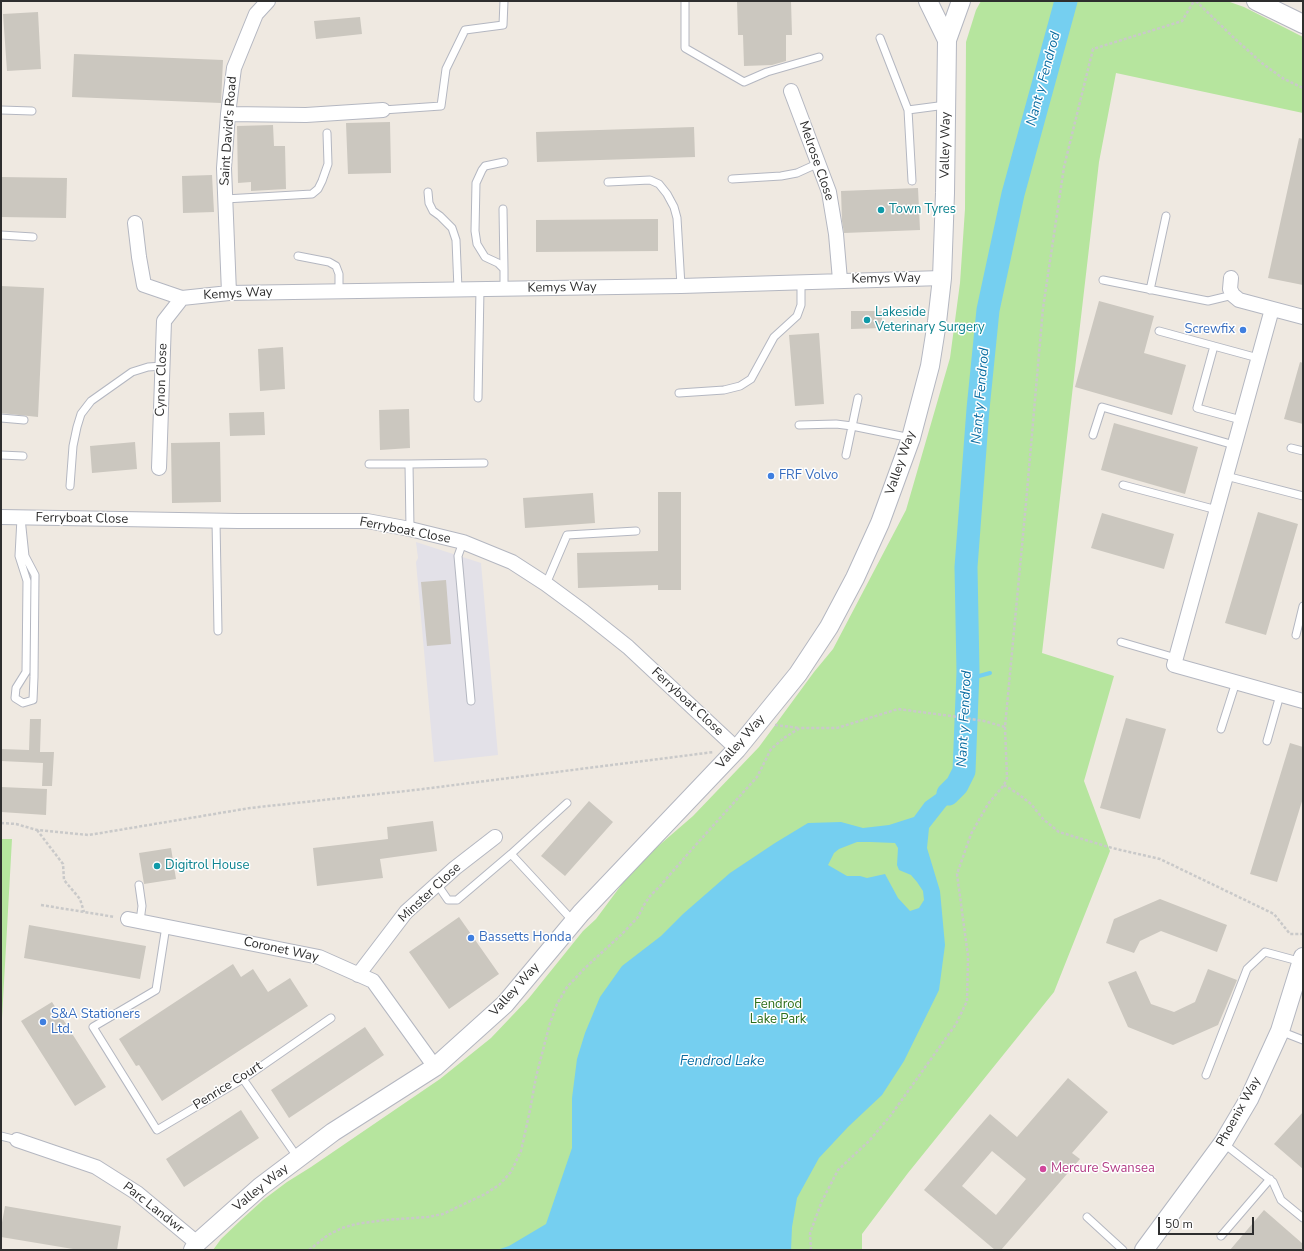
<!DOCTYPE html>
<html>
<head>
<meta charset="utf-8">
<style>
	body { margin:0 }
	#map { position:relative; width:1304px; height:1251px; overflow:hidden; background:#efe9e1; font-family:"Nunito Sans",sans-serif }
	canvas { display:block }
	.frame { position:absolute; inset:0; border:2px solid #2e2e2e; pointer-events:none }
	.scale { position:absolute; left:1158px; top:1217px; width:96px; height:18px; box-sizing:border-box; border:2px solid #2e2e2e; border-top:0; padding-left:5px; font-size:12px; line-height:14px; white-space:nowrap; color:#2e2e2e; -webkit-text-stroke:3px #fff; paint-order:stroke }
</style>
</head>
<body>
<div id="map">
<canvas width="1304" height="1251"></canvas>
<div class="frame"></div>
<div class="scale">50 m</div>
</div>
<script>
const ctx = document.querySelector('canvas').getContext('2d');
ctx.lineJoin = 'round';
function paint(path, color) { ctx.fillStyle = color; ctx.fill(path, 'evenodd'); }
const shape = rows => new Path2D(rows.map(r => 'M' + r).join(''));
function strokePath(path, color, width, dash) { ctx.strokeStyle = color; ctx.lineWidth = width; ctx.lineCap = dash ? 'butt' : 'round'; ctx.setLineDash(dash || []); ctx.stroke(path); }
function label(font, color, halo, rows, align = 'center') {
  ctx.font = font + ' "Nunito Sans",sans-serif'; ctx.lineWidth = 3; ctx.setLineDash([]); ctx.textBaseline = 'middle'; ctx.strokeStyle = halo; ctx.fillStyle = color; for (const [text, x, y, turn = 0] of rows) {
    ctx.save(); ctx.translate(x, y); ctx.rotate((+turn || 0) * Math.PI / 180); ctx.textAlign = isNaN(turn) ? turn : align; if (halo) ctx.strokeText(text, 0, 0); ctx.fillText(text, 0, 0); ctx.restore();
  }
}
const industrial = shape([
	[416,542,481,563,498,755,434,762,416,562,418,558]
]);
const green = shape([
	[981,1,1227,1,1244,7,1303,37,1303,113,1116,73,1099,162,1042,653,1114,676,1084,781,1110,851,1054,992,908,1173,862,1234,862,1250,213,1250,221,1239,241,1220,263,1200,287,1182,311,1167,440,1079,491,1038,529,998,583,931,596,919,628,876,656,848,693,816,759,747,814,672,833,649,906,510,950,358,960,283,965,209,966,42,976,10],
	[1,839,12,839,1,1036]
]);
const water = shape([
	[939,792,948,794,951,800,929,828,927,848,940,891,945,945,939,990,904,1061,882,1095,848,1127,819,1158,797,1198,792,1227,791,1250,497,1250,509,1246,546,1224,572,1148,572,1098,577,1059,585,1033,600,997,622,966,661,936,683,914,730,873,775,843,808,823,841,822,863,828,889,825,914,817,925,802],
	[857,842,870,842,895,843,898,848,897,865,899,870,911,875,917,882,923,891,924,900,919,908,910,911,898,898,885,874,867,878,860,876,847,876,828,865,834,853,839,849]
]);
const stream = shape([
	[967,685,979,676,990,673]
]);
const river = shape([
	[948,794,957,785,964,771,968,672,966,567,978,409,988,310,1013,194,1066,1]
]);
const building = shape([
	[737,1,791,1,792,35,786,35,786,61,772,65,744,66,743,35,738,35],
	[38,12,41,69,7,71,3,14],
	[360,17,362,34,316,39,314,21],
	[74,54,223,60,221,103,72,97],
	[390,122,391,173,348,174,346,123],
	[273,125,274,146,285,146,286,189,251,191,251,182,238,183,237,126],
	[694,127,695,157,537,162,536,132],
	[1299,138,1303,139,1303,285,1268,278],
	[212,175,214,212,183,213,182,176],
	[1,177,67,178,66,218,1,217],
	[918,188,920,230,844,233,842,221,841,191],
	[658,219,658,251,536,252,536,220],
	[1,286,44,288,38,417,1,413],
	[1099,301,1154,316,1144,353,1186,365,1172,415,1075,387],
	[851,311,882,311,882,328,851,329],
	[819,333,824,404,795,406,789,335],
	[283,347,285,389,260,391,258,349],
	[1300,362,1303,363,1303,424,1284,419],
	[409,409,410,448,380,450,379,410],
	[264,412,265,435,230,436,229,413],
	[1114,423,1198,447,1185,494,1101,470],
	[135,442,137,469,92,473,90,446],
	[220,442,221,502,172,503,171,443],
	[658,492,681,492,681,590,658,590,658,585,578,588,577,553,658,551],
	[593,493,595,523,525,528,523,498],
	[1258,512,1298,524,1266,635,1225,623],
	[1102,513,1174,534,1164,569,1091,548],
	[446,580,451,644,427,646,421,582],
	[1126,718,1166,729,1140,819,1100,808],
	[30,719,41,719,40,752,54,752,52,786,42,786,43,763,1,761,1,749,29,750],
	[1290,743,1303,747,1303,798,1277,882,1250,874],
	[1,787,47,789,46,815,1,812],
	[589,801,613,822,565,876,541,856],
	[433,821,437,851,380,859,383,878,317,886,313,848,388,839,387,827],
	[171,848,176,879,144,884,139,853],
	[1160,899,1227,925,1217,952,1161,931,1140,941,1134,953,1106,943,1114,919],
	[459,917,499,974,449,1009,409,952],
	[29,925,146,946,140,979,24,958],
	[233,964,241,977,253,969,268,992,290,978,308,1006,162,1101,139,1065,136,1066,119,1039],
	[1208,969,1237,980,1218,1025,1173,1045,1128,1027,1108,982,1136,971,1151,1004,1174,1012,1195,1002],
	[52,1002,106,1087,75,1106,21,1021],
	[365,1027,384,1055,289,1118,271,1090],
	[1068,1078,1108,1112,1072,1153,1080,1159,1001,1250,995,1250,924,1190,990,1114,1017,1137],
	[992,1151,1026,1179,996,1215,962,1186],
	[241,1110,259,1138,184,1187,166,1159],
	[1303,1112,1303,1169,1274,1144],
	[5,1206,121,1226,117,1250,79,1250,1,1237,1,1228],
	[1264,1210,1303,1244,1303,1250,1230,1250]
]);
const path = shape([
	[1196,1,1233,37,1263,64,1284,79,1303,88],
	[775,725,799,728],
	[1004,785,1017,793,1031,804,1043,819,1059,832,1112,848,1160,859,1274,914,1290,934,1303,934],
	[1,823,16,824,37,830,89,835,250,808,415,790,714,752],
	[37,830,63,864,64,880,80,899,84,912],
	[41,905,115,917],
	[309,1250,328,1235,342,1228,356,1224,385,1220,428,1217,443,1214,485,1194,499,1185,511,1172,521,1151,530,1110,536,1077,550,1023,557,1004,567,987,585,968,623,933,638,917,644,905,650,896,660,886,693,848,757,777,771,749,784,738,800,728,837,728,898,709,951,716,984,721,1005,727],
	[811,1250,810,1233,822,1201,838,1170,869,1141,891,1115,956,1024,967,1001,968,956,957,874,971,834,988,804,1004,785,1007,778,1005,727,1026,503,1043,308,1064,167,1093,49,1182,21,1194,1]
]);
const service = shape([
	[685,1,685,48,744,82,767,72,819,57],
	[880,38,908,110,912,181],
	[1,110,32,111],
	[383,110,441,106,446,69,465,30,503,25,504,1],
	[908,110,946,105],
	[504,162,485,166,482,170,476,183,475,231,477,244,485,257,498,263,504,269,504,289],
	[732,179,781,176,797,173,819,163],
	[608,182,650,180,659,184,667,194,674,207,677,218,681,286],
	[428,192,429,203,433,211,440,216,452,228,456,240,458,289],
	[225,199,312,194,318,189,322,181,328,164,327,133],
	[503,209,504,269],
	[1,235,33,237],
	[298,256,329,262,336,266,339,274,339,291],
	[1103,280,1208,301,1233,295],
	[1150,290,1166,216],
	[1159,331,1258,358],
	[1214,346,1197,408,1241,420],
	[679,393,724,390,740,386,751,379,774,337,797,316,801,305,801,282],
	[478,398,480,289],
	[1,418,24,420],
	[799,425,836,424,852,426,911,438],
	[1093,435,1102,407,1234,445],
	[1291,448,1303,451],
	[1,455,23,456],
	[846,455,858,398],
	[369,464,409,464],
	[1226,476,1303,496],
	[1123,485,1217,510],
	[70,486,73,446,77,427,81,414,91,401,132,372,148,367,163,366],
	[21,518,25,556,35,575,34,677,33,700,23,703,15,698,16,688,26,672,27,581,19,556,21,518],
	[216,521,218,631],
	[410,529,409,464,484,463],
	[463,542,458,556,471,701],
	[546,584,567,535,636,531],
	[1296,635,1303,606],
	[1121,642,1176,658],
	[1221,729,1236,682],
	[1267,741,1280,695],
	[511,854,567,803],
	[437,884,448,900,457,900,511,854,573,921],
	[139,885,142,906,140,921],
	[166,926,156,990,93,1027,157,1130,243,1079,331,1018],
	[1280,1031,1303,1040],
	[1206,1075,1247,969,1265,952,1302,962],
	[243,1079,298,1158],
	[1,1136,17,1140],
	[1223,1143,1273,1182,1281,1200,1303,1218],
	[1087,1217,1123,1250],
	[1221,1236,1270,1179]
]);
const minor = shape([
	[791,91,829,192,836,234,840,280],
	[228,114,306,115,383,110],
	[135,223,139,257,144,285,182,298,229,293,681,286,942,278],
	[1231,278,1230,289,1233,295,1239,300,1303,317],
	[229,293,224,168,228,114,234,68,256,14,268,1],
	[1272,309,1174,665,1303,701],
	[159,468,164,321,182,298],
	[1,517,238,521,367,521,410,529,463,542,512,562,546,584,584,612,628,647,737,749],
	[128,919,319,957,373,981,435,1067],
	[358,975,406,912,455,868,495,837],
	[17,1140,96,1167,137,1193,197,1243]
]);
const tertiary = shape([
	[928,1,947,40],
	[1256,1,1303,24],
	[193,1250,197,1243,260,1187,333,1132,435,1067,505,1004,581,913,737,749,798,674,829,627,855,578,880,523,911,438,930,366,937,322,942,278,945,193,947,40,961,1],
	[1144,1250,1223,1143,1249,1099,1280,1031,1303,957]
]);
const markers = [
	[881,210,4,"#0f9aa8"],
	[867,320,4,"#0f9aa8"],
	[1243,330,4,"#3f7fe0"],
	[771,476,4,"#3f7fe0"],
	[157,866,4,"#0f9aa8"],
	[471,938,4,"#3f7fe0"],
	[43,1022,4,"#3f7fe0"],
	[1043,1169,4,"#d1479c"]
];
const streetNames = [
	["Saint David's Road",229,131,-86],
	["Valley Way",946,145,-89],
	["Melrose Close",816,161,71],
	["Kemys Way",886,279,-1],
	["Kemys Way",562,288,-1],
	["Kemys Way",238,294,-3],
	["Cynon Close",162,380,-88],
	["Valley Way",901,463,-71],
	["Ferryboat Close",82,519,1],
	["Ferryboat Close",405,531,11],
	["Ferryboat Close",687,702,43],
	["Valley Way",741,742,-49],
	["Minster Close",430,893,-43],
	["Coronet Way",281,950,12],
	["Valley Way",515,990,-48],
	["Penrice Court",228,1086,-32],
	["Phoenix Way",1239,1112,-61],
	["Valley Way",261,1188,-39],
	["Parc Landwr",153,1208,38]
];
const cultureNames = [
	["Town Tyres",889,210],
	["Lakeside",875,313],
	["Veterinary Surgery",875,328],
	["Digitrol House",165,866]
];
const shopNames = [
	["Screwfix",1235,330,"right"],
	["FRF Volvo",779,476],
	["Bassetts Honda",479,938],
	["S&A Stationers",51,1015],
	["Ltd.",51,1030]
];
const parkNames = [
	["Fendrod",778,1005],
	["Lake Park",778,1020]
];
const hotelNames = [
	["Mercure Swansea",1051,1169]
];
const waterNames = [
	["Nant y Fendrod",1044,79,-75],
	["Nant y Fendrod",981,396,-85],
	["Nant y Fendrod",965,719,-87],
	["Fendrod Lake",722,1062]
];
paint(industrial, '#e3e1e8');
paint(green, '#b6e59e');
paint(water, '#75cff0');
strokePath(stream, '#75cff0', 4);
strokePath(river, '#75cff0', 23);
paint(building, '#cbc7bf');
strokePath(service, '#b4b7c1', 9);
strokePath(minor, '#b4b7c1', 16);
strokePath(tertiary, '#b4b7c1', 20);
strokePath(path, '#c9c9c9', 2.5, [3, 2]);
strokePath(service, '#fff', 7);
strokePath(minor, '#fff', 14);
strokePath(tertiary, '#fff', 18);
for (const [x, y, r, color] of markers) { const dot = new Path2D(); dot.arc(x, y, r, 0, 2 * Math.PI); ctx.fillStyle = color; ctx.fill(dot); strokePath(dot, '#fff', 1.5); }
label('13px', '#2e2e2e', '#fff', streetNames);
label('13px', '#0d838f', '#fff', cultureNames, 'left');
label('13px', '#366cbe', '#fff', shopNames, 'left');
label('13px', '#2c6e1b', '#fff', parkNames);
label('13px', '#b23c85', '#fff', hotelNames, 'left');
label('italic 14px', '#0d6fa3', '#fff', waterNames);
</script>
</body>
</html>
